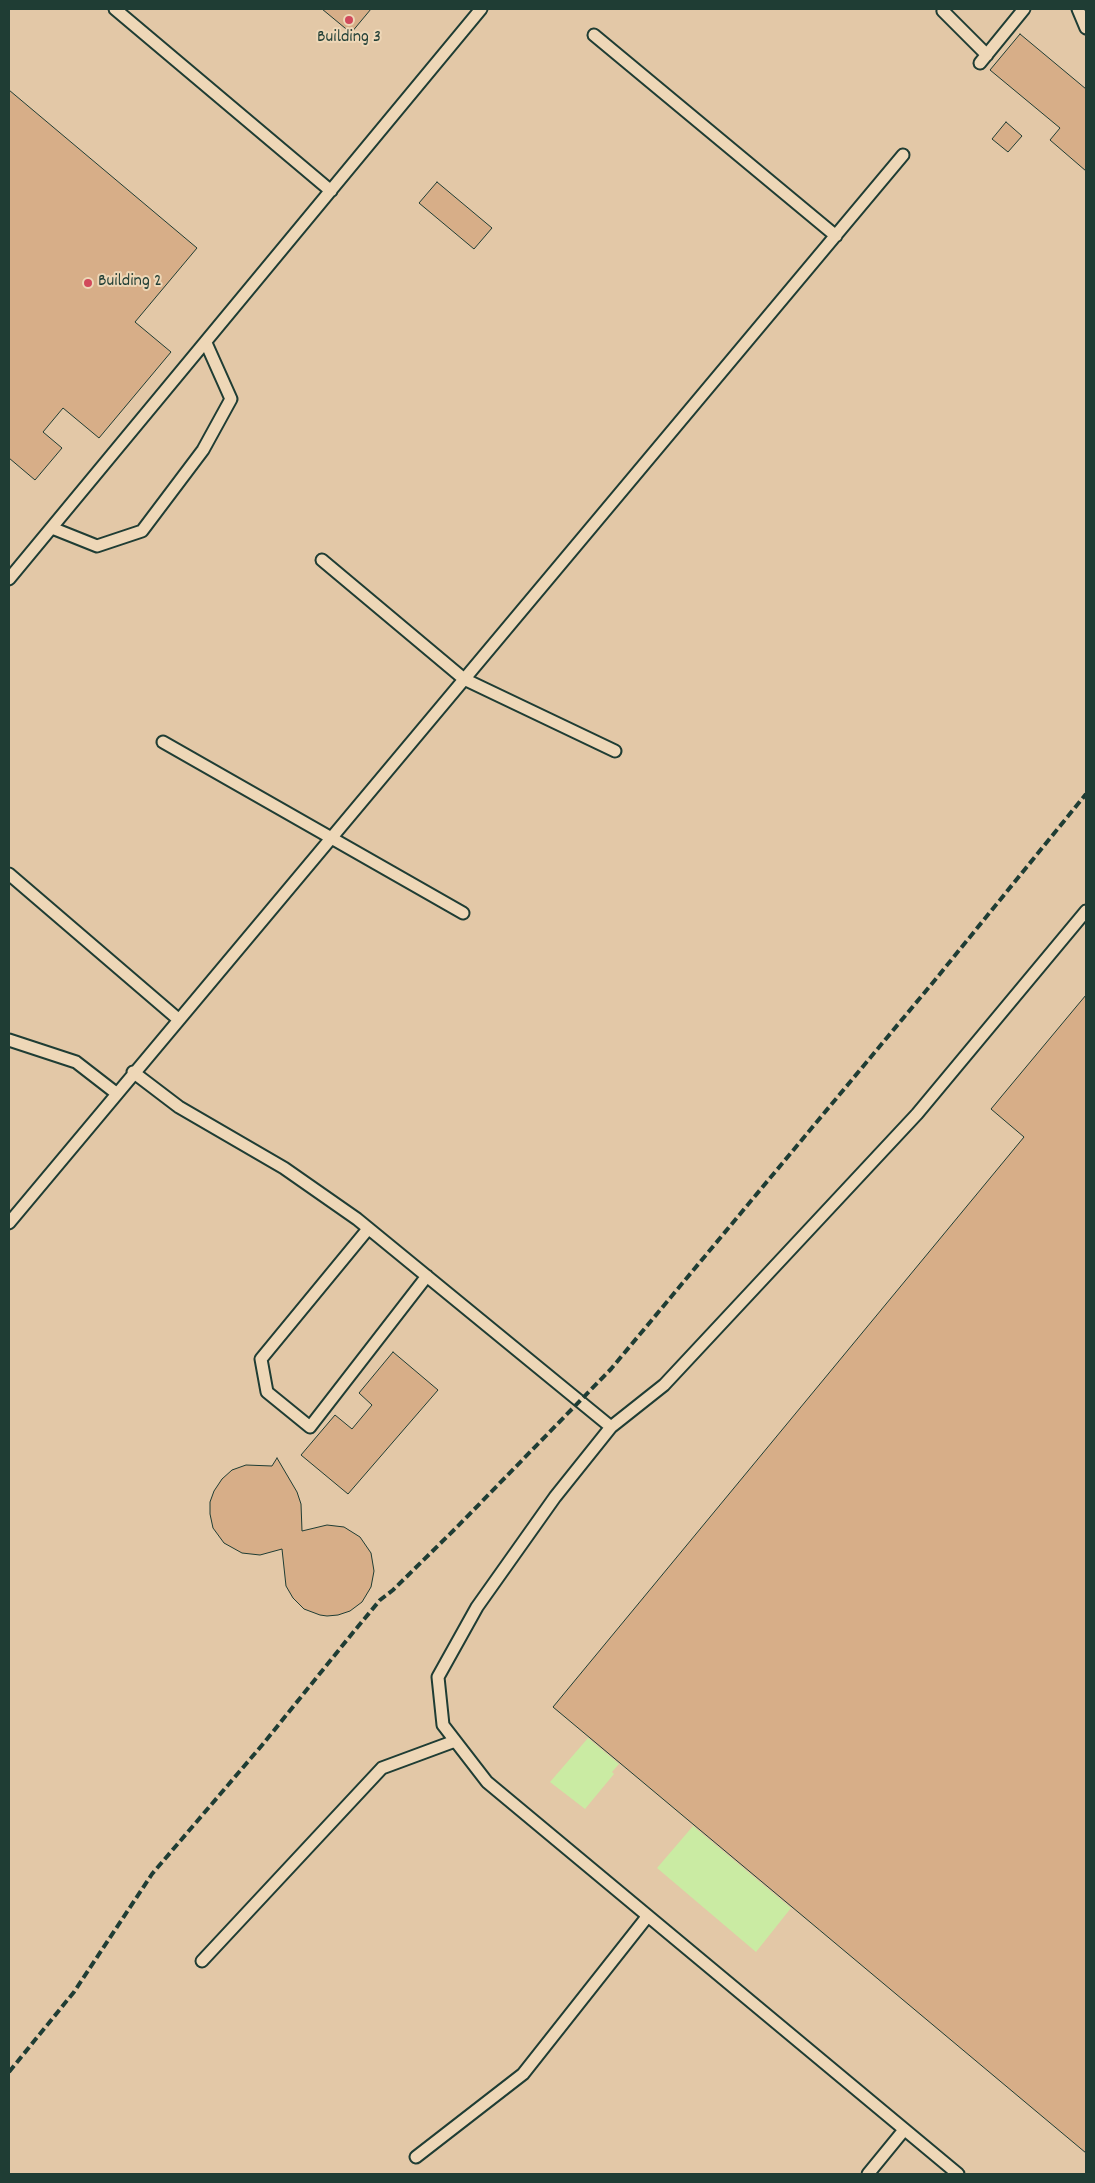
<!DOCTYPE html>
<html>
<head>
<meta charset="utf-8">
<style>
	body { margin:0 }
	#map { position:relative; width:1095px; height:2183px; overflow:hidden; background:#eed7b7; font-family:Dekko,sans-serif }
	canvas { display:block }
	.frame { position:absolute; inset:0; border:10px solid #1f3d34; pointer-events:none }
</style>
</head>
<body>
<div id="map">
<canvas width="1095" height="2183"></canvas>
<div class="frame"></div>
</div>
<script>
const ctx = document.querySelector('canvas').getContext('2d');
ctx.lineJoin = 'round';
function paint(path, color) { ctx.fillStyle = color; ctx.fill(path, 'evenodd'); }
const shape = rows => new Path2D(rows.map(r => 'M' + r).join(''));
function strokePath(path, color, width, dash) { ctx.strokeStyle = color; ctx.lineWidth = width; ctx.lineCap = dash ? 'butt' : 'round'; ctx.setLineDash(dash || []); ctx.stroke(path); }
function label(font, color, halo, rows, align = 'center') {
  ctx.font = font + ' Dekko,sans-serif'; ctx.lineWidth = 4; ctx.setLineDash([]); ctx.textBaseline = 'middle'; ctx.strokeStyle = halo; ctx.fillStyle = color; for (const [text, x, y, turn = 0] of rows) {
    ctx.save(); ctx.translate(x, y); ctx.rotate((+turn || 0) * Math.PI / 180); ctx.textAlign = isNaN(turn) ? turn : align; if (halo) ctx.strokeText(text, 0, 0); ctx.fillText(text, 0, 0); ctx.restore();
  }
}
const built = shape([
	[9,9,1086,9,1086,2174,9,2174]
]);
const green = shape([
	[588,1738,619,1764,612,1772,614,1774,585,1809,550,1782],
	[693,1826,791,1908,756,1952,657,1868]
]);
const building = shape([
	[322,9,371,9,351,33,322,9],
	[1020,34,1086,89,1086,171,1050,140,1060,128,990,70,1020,34],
	[9,90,197,248,135,322,171,352,99,438,63,408,43,432,62,448,35,480,9,458,9,90],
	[1006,122,1022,136,1008,152,992,139,1006,122],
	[437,182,492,228,474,249,419,203,437,182],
	[1086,995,1086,2153,553,1707,1024,1137,991,1109,1086,995],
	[393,1352,438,1390,348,1494,301,1455,335,1415,352,1429,372,1405,359,1393,393,1352],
	[277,1458,297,1492,301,1504,302,1531,327,1525,344,1527,360,1537,371,1553,374,1571,371,1587,362,1602,350,1611,338,1615,327,1616,320,1615,304,1609,293,1598,286,1586,282,1549,260,1555,242,1553,224,1543,213,1528,210,1514,210,1502,214,1491,222,1479,232,1470,246,1465,272,1466,277,1458]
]);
const service = shape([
	[115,9,331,191],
	[944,9,943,11,987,55],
	[1078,9,1086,28],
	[594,35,836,236],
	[980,63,1024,9],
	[52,528,97,546,142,531,203,450,231,399,206,343],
	[322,560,464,679,615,751],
	[9,579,481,9],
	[163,742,463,913],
	[9,874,178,1019],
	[9,1040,76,1062,116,1093],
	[133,1072,179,1107,284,1168,357,1219,611,1427,664,1385,917,1114,1086,911],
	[9,1223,903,155],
	[368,1229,261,1359,267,1392,310,1427,427,1276],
	[611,1427,555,1497,477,1607,438,1677,443,1725,487,1782,958,2174],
	[202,1961,382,1768,455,1741],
	[416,2157,523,2074,647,1917],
	[868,2174,904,2130]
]);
const rail = shape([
	[9,2072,74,1992,152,1874,263,1744,351,1635,380,1600,393,1590,457,1527,611,1369,935,980,1086,794]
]);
const markers = [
	[349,20,5,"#d1495b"],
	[88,283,5,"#d1495b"]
];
const poiNames = [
	["Building 3",349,39],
	["Building 2",98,283,"left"]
];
paint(built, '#e3c8a7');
paint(green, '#caeba3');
paint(building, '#d7ae88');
strokePath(building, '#1f3d34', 1);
strokePath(service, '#1f3d34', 15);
strokePath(service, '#eed7b7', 11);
strokePath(rail, '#1f3d34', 4, [8, 4]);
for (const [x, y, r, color] of markers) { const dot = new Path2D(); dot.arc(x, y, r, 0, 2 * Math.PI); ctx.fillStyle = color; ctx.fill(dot); strokePath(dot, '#eed7b7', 2); }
label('18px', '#1f3d34', '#eed7b7', poiNames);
</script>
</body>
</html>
